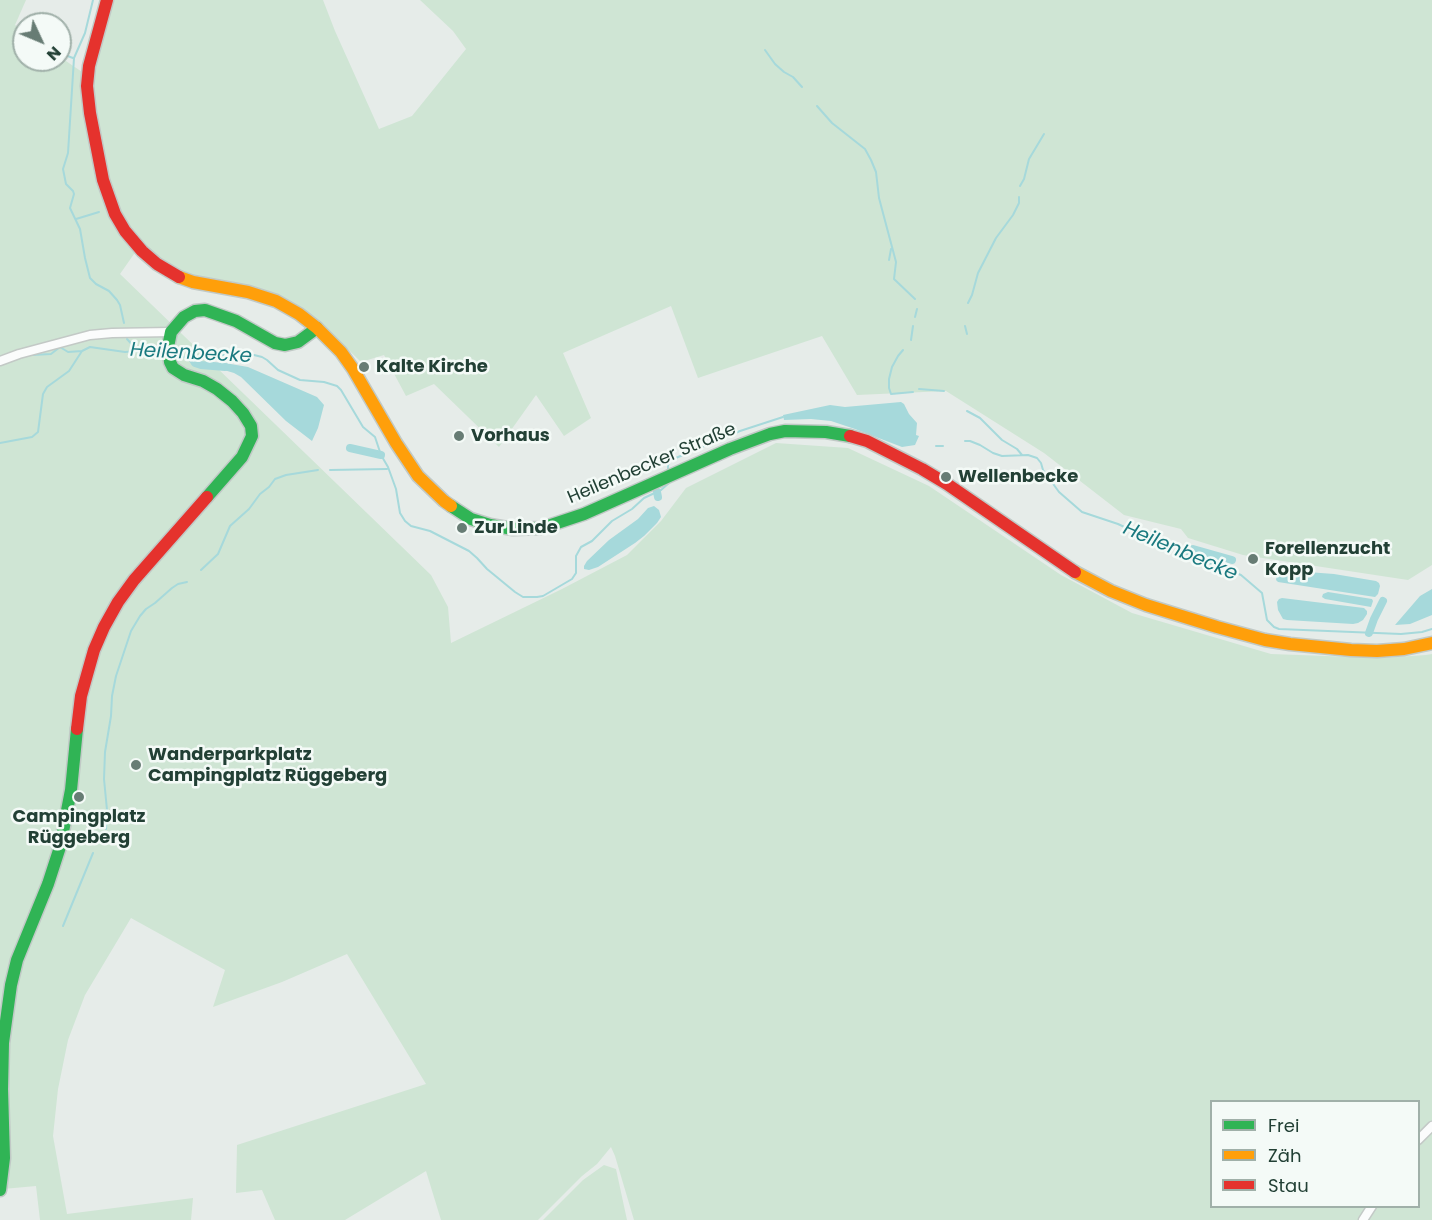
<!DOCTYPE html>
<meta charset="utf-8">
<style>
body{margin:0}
#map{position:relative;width:1432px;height:1220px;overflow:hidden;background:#e6ece9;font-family:Poppins,sans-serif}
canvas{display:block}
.legend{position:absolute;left:1210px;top:1100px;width:210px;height:108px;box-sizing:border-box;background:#f4faf7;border:2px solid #a0b0a9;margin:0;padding:8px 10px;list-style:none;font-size:18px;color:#224035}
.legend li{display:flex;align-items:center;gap:12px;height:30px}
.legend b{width:30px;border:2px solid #a0b0a9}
.north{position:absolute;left:12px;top:12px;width:60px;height:60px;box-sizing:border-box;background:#f4faf7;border:2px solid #a0b0a9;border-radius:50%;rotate:134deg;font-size:16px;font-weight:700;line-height:24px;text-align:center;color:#224035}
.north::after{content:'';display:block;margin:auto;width:21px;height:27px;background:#677c74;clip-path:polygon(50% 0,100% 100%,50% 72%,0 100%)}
</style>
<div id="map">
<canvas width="1432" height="1220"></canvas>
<ul class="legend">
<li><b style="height:8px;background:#30b455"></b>Frei</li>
<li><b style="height:8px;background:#ff9f0a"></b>Zäh</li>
<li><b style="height:8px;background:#e5322d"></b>Stau</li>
</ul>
<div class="north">N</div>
</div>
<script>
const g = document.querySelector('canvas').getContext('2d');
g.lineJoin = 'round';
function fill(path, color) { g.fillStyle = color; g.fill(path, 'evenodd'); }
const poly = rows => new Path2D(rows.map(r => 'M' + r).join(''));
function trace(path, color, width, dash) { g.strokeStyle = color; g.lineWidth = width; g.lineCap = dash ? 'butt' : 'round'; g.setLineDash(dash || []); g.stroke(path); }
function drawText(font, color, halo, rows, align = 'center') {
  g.font = font + ' Poppins,sans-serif'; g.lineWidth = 5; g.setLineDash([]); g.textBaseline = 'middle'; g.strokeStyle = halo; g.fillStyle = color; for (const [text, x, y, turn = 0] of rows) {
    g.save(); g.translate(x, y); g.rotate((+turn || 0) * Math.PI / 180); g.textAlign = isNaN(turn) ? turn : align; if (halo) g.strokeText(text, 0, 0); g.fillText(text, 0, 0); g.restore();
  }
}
fill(poly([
 [0,0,26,0,15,25,24,32,24,60,60,60,60,57,91,78,110,0,323,0,335,31,379,129,412,116,466,49,453,31,420,0,1432,0,1432,565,1408,580,1243,555,1188,538,1181,529,1124,515,1044,453,946,391,857,395,822,336,698,378,671,306,563,353,591,418,564,436,536,395,499,447,434,384,406,396,384,355,361,362,325,327,311,316,286,301,265,294,191,277,160,260,141,244,120,274,431,575,448,607,451,643,562,589,627,555,661,521,686,488,776,443,848,448,929,486,1061,575,1132,613,1271,654,1381,658,1426,655,1432,654,1432,1220,634,1220,615,1156,611,1147,597,1164,582,1176,538,1220,441,1220,426,1171,345,1220,275,1220,262,1190,236,1193,237,1145,426,1084,347,954,282,982,213,1007,225,970,131,918,85,995,68,1040,58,1089,53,1136,67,1214,193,1198,191,1220,40,1220,36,1186,3,1189,7,1155,7,1121,5,1080,5,1047,19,960,53,882,68,834,72,812,65,809,57,845,31,916,14,958,0,1042],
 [1212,1102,1418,1102,1418,1206,1212,1206],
 [604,1165,616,1169,627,1220,543,1220,583,1180]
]), '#cfe5d4');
fill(poly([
 [225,363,248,367,317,397,324,405,318,428,312,441,286,421,241,377,234,373,224,370],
 [901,402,904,404,909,414,917,423,916,435,919,436,915,445,902,447,855,429,831,421,811,419,784,420,783,415,830,405,845,407],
 [654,506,659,510,661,517,657,523,644,536,635,543,598,567,589,570,584,569,584,566,587,561,609,540,638,519,648,508],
 [1281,570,1334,574,1376,581,1379,583,1380,586,1378,594,1375,597,1278,582,1276,580,1277,574],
 [1432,589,1432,615,1410,624,1395,625,1420,596],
 [1328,592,1372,599,1373,601,1371,607,1325,599,1322,597,1323,594],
 [1282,598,1364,608,1367,611,1367,614,1363,620,1358,623,1353,624,1287,620,1283,619,1278,610,1277,602,1279,599]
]), '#a6d9db');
trace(poly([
 [93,0,85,33,74,58,68,153,63,169,66,184,73,191,74,194,70,208,80,229,85,258,90,278,96,284,109,291,117,300,120,305,124,323],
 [765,50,775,64,784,72,793,77,802,87],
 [62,54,73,58],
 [817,106,832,123,865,149,871,160,876,172,879,198,896,262,894,279,915,299],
 [1020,186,1024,179,1029,159,1044,134],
 [76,219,99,212],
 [889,260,891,249],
 [968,303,972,295,978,273,996,238,1013,215,1019,203,1019,197],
 [915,317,917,309],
 [965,326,967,334],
 [127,339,137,350],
 [911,340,913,326],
 [903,350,898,356,892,367,889,379,889,388,891,394,913,392],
 [32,355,51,354,60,347,68,352,82,351],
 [173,356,192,358,222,355,254,355,262,357,267,360,278,370,300,380,324,382,337,386,341,390,363,427,375,437,381,455,388,467,396,489,400,513,405,521,411,526,430,531,469,551,477,558,487,569,515,592,523,597,537,597,543,596,572,579,576,573,576,556,581,547,592,541,612,521,632,509,644,498,661,490,669,483,668,481],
 [919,389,944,391],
 [967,411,980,418,1002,440,1017,449,1022,455],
 [965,441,970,441,980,445,993,453,1002,456,1028,455,1037,458,1041,463,1043,470,1059,492,1082,512,1118,524,1167,547,1179,547,1204,561,1241,575,1262,593,1267,620,1274,627,1279,629,1401,634,1422,632,1432,629],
 [0,443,32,437,38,432,43,394,47,387,69,371,82,351,90,347,125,352,138,351,164,355],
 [936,446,943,446],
 [330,470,387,469],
 [668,473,668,465,671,460,740,431,783,417],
 [201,570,218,554,230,526,249,509,260,494,269,487,275,479,286,475,318,470],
 [106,829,107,810,104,779,105,752,111,716,112,696,116,676,131,631,140,616,146,609,155,603,172,588,178,584,187,582],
 [63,926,93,853]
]), '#a6d9db', 2);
trace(poly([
 [192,358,195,363,201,365,225,367],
 [350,448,381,455],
 [657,492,658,497],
 [1187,551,1193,549,1232,560],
 [1369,633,1374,619,1383,601]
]), '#a6d9db', 8);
const street = poly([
 [0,361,19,354,90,335,112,333,171,332],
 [1418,1140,1432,1126],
 [1363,1220,1372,1206]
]);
const fast = poly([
 [207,497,242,457,252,436,251,426,243,413,232,401,217,389,203,381,184,375,173,368,170,362,168,347,171,332,184,317,195,311,205,310,236,321,275,343,285,345,298,342,317,328],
 [451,506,471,519,490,525,513,529,542,528,584,514,730,449,770,434,785,431,826,432,850,436],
 [0,1190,4,1158,2,1089,3,1043,11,985,17,960,48,884,60,847,71,790,77,729]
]);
const slow = poly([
 [179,277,193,282,248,292,276,301,299,314,317,328,341,352,353,369,396,443,418,476,444,501,451,506],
 [1075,572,1111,591,1146,605,1217,627,1265,640,1290,644,1351,650,1377,651,1404,649,1432,643]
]);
const jam = poly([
 [107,0,89,66,87,86,90,113,103,180,115,214,125,231,142,251,157,264,179,277],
 [850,436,867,441,922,469,947,484,1075,572],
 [77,729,81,696,94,650,104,627,118,602,134,580,207,497]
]);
trace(street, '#c3c9c6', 11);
trace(fast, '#c1c9c6', 15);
trace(slow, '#c1c9c6', 15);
trace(jam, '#c1c9c6', 15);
trace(street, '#fbfcfc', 8);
trace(fast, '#30b455', 12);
trace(slow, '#ff9f0a', 12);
trace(jam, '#e5322d', 12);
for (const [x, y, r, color] of [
 [364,367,6,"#677c74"],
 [459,436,6,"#677c74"],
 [946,477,6,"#677c74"],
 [462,528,6,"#677c74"],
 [1253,559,6,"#677c74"],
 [136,765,6,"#677c74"],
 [79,797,6,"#677c74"]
]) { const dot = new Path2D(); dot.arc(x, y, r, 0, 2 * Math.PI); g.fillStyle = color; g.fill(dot); trace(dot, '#f4faf7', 2); }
drawText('bold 18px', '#224035', '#f4faf7', [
 ["Kalte Kirche",376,367],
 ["Vorhaus",471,436],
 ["Wellenbecke",958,477],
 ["Zur Linde",474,528],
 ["Forellenzucht",1265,549],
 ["Kopp",1265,570],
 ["Wanderparkplatz",148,755],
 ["Campingplatz Rüggeberg",148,776],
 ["Campingplatz",79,817,"center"],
 ["Rüggeberg",79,838,"center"]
], 'left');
drawText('18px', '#224035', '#f4faf7', [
 ["Heilenbecker Straße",652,464,-23]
]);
drawText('italic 20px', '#19797f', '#f4faf7', [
 ["Heilenbecke",191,354,3],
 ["Heilenbecke",1180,552,23]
]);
</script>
